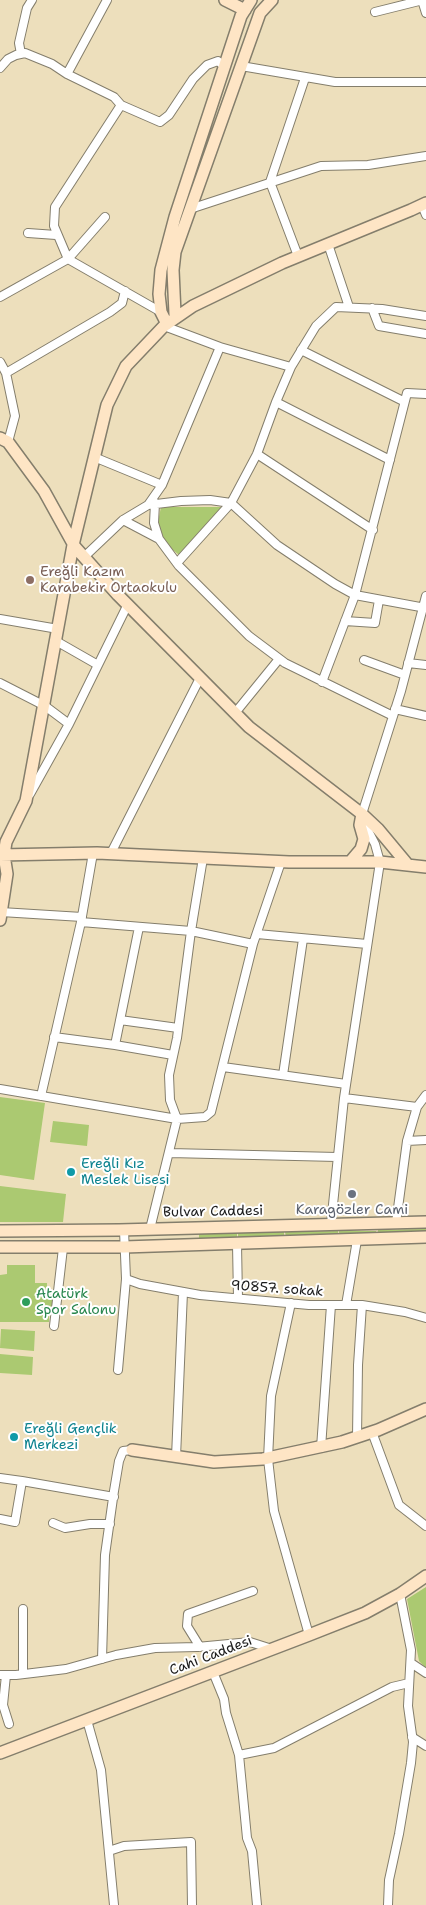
<!DOCTYPE html>
<meta charset="utf-8">
<style>
body{margin:0}
canvas{display:block;background:#eddfbc}
</style>
<canvas width="426" height="1905"></canvas>
<script>
const g = document.querySelector('canvas').getContext('2d');
g.lineJoin = 'round';
function fill(path, color) { g.fillStyle = color; g.fill(path, 'evenodd'); }
const poly = rows => new Path2D(rows.map(r => 'M' + r).join(''));
function trace(path, color, width, dash) { g.strokeStyle = color; g.lineWidth = width; g.lineCap = dash ? 'butt' : 'round'; g.setLineDash(dash || []); g.stroke(path); }
function drawText(font, color, halo, rows, align = 'center') {
  g.font = font + ' "Shantell Sans",sans-serif'; g.lineWidth = 4; g.setLineDash([]); g.textBaseline = 'middle'; g.strokeStyle = halo; g.fillStyle = color; for (const [text, x, y, turn = 0] of rows) {
    g.save(); g.translate(x, y); g.rotate((+turn || 0) * Math.PI / 180); g.textAlign = isNaN(turn) ? turn : align; if (halo) g.strokeText(text, 0, 0); g.fillText(text, 0, 0); g.restore();
  }
}
fill(poly([
 [161,507,222,507,179,555,166,544,159,531,158,522],
 [0,1097,45,1103,34,1180,0,1175],
 [53,1121,89,1125,87,1146,50,1142],
 [0,1186,66,1194,63,1222,0,1222],
 [426,1229,426,1232,378,1234,378,1230],
 [338,1231,338,1235,286,1237,285,1232],
 [339,1231,376,1231,376,1234,339,1235],
 [284,1232,284,1236,238,1237,238,1233],
 [237,1233,237,1237,199,1238,199,1234],
 [7,1265,35,1265,35,1283,47,1283,47,1292,53,1292,52,1312,49,1312,49,1322,0,1322,0,1275,7,1274],
 [1,1329,35,1331,34,1351,0,1348],
 [0,1354,33,1357,32,1375,0,1373],
 [426,1587,426,1668,419,1661,407,1599]
]), '#abc971');
const street = poly([
 [422,0,426,13],
 [375,12,423,0],
 [21,54,19,43,27,8,32,0],
 [241,66,335,82,426,82],
 [0,68,8,59,16,55,25,53,52,64,67,74,114,97,121,105,160,122,169,115,193,79,207,65,218,61,225,67],
 [67,74,107,0],
 [121,105,55,207,54,226,68,259,161,312],
 [422,205,426,215],
 [190,209,321,166,368,165,426,156],
 [28,233,56,235],
 [328,244,349,307],
 [298,256,270,182,305,78],
 [0,297,68,259,105,217],
 [372,308,379,326,426,334],
 [164,326,220,347,291,367],
 [301,350,403,401],
 [0,362,6,373,15,416,8,442],
 [6,373,110,312,122,303,125,291],
 [276,402,390,460],
 [257,454,373,530],
 [94,457,162,485],
 [155,503,154,523,159,539,179,566,249,636,285,663,393,716],
 [148,505,162,485,220,347],
 [123,520,159,539],
 [84,557,123,520,148,505,181,501,210,500,231,503,277,545,335,584,355,595,426,608],
 [177,563,231,503,257,454,276,402,291,367,316,326,336,307,382,309,426,316],
 [0,619,58,629],
 [345,621,375,623,379,600],
 [56,641,98,665],
 [364,660,405,675],
 [408,663,426,665],
 [322,682,355,595,407,393,426,394],
 [0,683,45,706,69,724],
 [395,709,426,716],
 [235,713,279,659],
 [30,794,69,724,128,604],
 [362,814,401,691,426,596],
 [111,853,200,678],
 [1,912,82,917],
 [81,922,191,931,253,944],
 [257,934,367,944],
 [120,1020,178,1028],
 [54,1037,115,1045,173,1055],
 [115,1045,139,927],
 [223,1067,346,1084],
 [283,1075,303,939],
 [0,1089,177,1119,170,1100,169,1075,177,1038,191,931,203,858],
 [41,1096,81,922,93,853],
 [344,1098,417,1107],
 [407,1141,426,1140],
 [170,1153,337,1157],
 [396,1223,407,1141,417,1107,426,1095],
 [331,1224,344,1098,380,862,375,844,366,827,361,825],
 [150,1229,177,1119,205,1117,211,1112,253,944,281,862],
 [237,1244,238,1298],
 [126,1279,140,1284,200,1295,309,1305,362,1305,405,1312,426,1318],
 [291,1303,271,1396,268,1459,274,1511,309,1635],
 [346,1305,357,1240],
 [54,1326,63,1248],
 [118,1370,126,1279,124,1230],
 [372,1432,399,1505,426,1526],
 [357,1437,358,1365,362,1305],
 [321,1448,331,1305],
 [176,1457,183,1292],
 [0,1478,22,1481,15,1522,0,1519],
 [22,1481,114,1497],
 [53,1523,65,1528,90,1524,110,1524],
 [200,1647,187,1626,188,1614,253,1591],
 [102,1659,105,1555,114,1491,119,1461,123,1451,132,1450],
 [411,1663,426,1673],
 [213,1672,224,1699,226,1713,239,1755,247,1838,252,1851,257,1905],
 [23,1674,23,1609],
 [0,1675,16,1675,66,1669,116,1655,155,1648,197,1647,250,1642,272,1649],
 [6,1675,3,1705,9,1724],
 [87,1720,101,1770,114,1905],
 [412,1737,426,1746],
 [239,1755,274,1748,392,1687,409,1683],
 [109,1851,124,1846,191,1842,192,1905],
 [388,1905,389,1880,399,1834,411,1763,413,1742,408,1706,411,1650,400,1594]
]);
const secondary = poly([
 [225,0,245,10],
 [177,317,175,314,173,270,175,252,260,13,272,0],
 [167,324,161,312,159,294,161,270,175,217,241,16,251,0],
 [0,438,8,442,44,491,75,547,118,595,249,727,362,814,378,829,408,865],
 [0,855,97,853,289,862,380,862,426,867],
 [350,862,361,849,364,839,360,825,362,814],
 [0,920,7,874,4,855,6,842,26,801,73,545,107,405,126,366,164,326,193,306,282,263,411,210,426,203],
 [0,1231,119,1230,426,1222],
 [0,1247,124,1247,426,1237],
 [132,1450,214,1462,263,1459,342,1442,378,1430,426,1409],
 [0,1753,309,1635,365,1613,400,1594,426,1576]
]);
trace(street, '#847e6c', 10);
trace(secondary, '#847e6c', 14);
trace(street, '#fff', 8);
trace(secondary, '#fee5c5', 11);
for (const [x, y, r, color] of [
 [30,580,5,"#8d6e63"],
 [71,1172,5,"#0f9aa8"],
 [352,1194,5,"#6b7280"],
 [26,1302,5,"#2e9e5b"],
 [14,1437,5,"#0f9aa8"]
]) { const dot = new Path2D(); dot.arc(x, y, r, 0, 2 * Math.PI); g.fillStyle = color; g.fill(dot); trace(dot, '#fff', 2); }
drawText('14px', '#785e54', '#fff', [
 ["Ereğli Kazım",40,572],
 ["Karabekir Ortaokulu",40,588]
], 'left');
drawText('14px', '#0d838f', '#fff', [
 ["Ereğli Kız",81,1164],
 ["Meslek Lisesi",81,1180],
 ["Ereğli Gençlik",24,1429],
 ["Merkezi",24,1445]
], 'left');
drawText('14px', '#5b616d', '#fff', [
 ["Karagözler Cami",352,1210]
]);
drawText('14px', '#1c1c1c', '#fff', [
 ["Bulvar Caddesi",213,1212,-1],
 ["90857. sokak",277,1289,4],
 ["Cahi Caddesi",211,1656,-21]
]);
drawText('14px', '#27864d', '#fff', [
 ["Atatürk",36,1294],
 ["Spor Salonu",36,1310]
], 'left');
</script>
